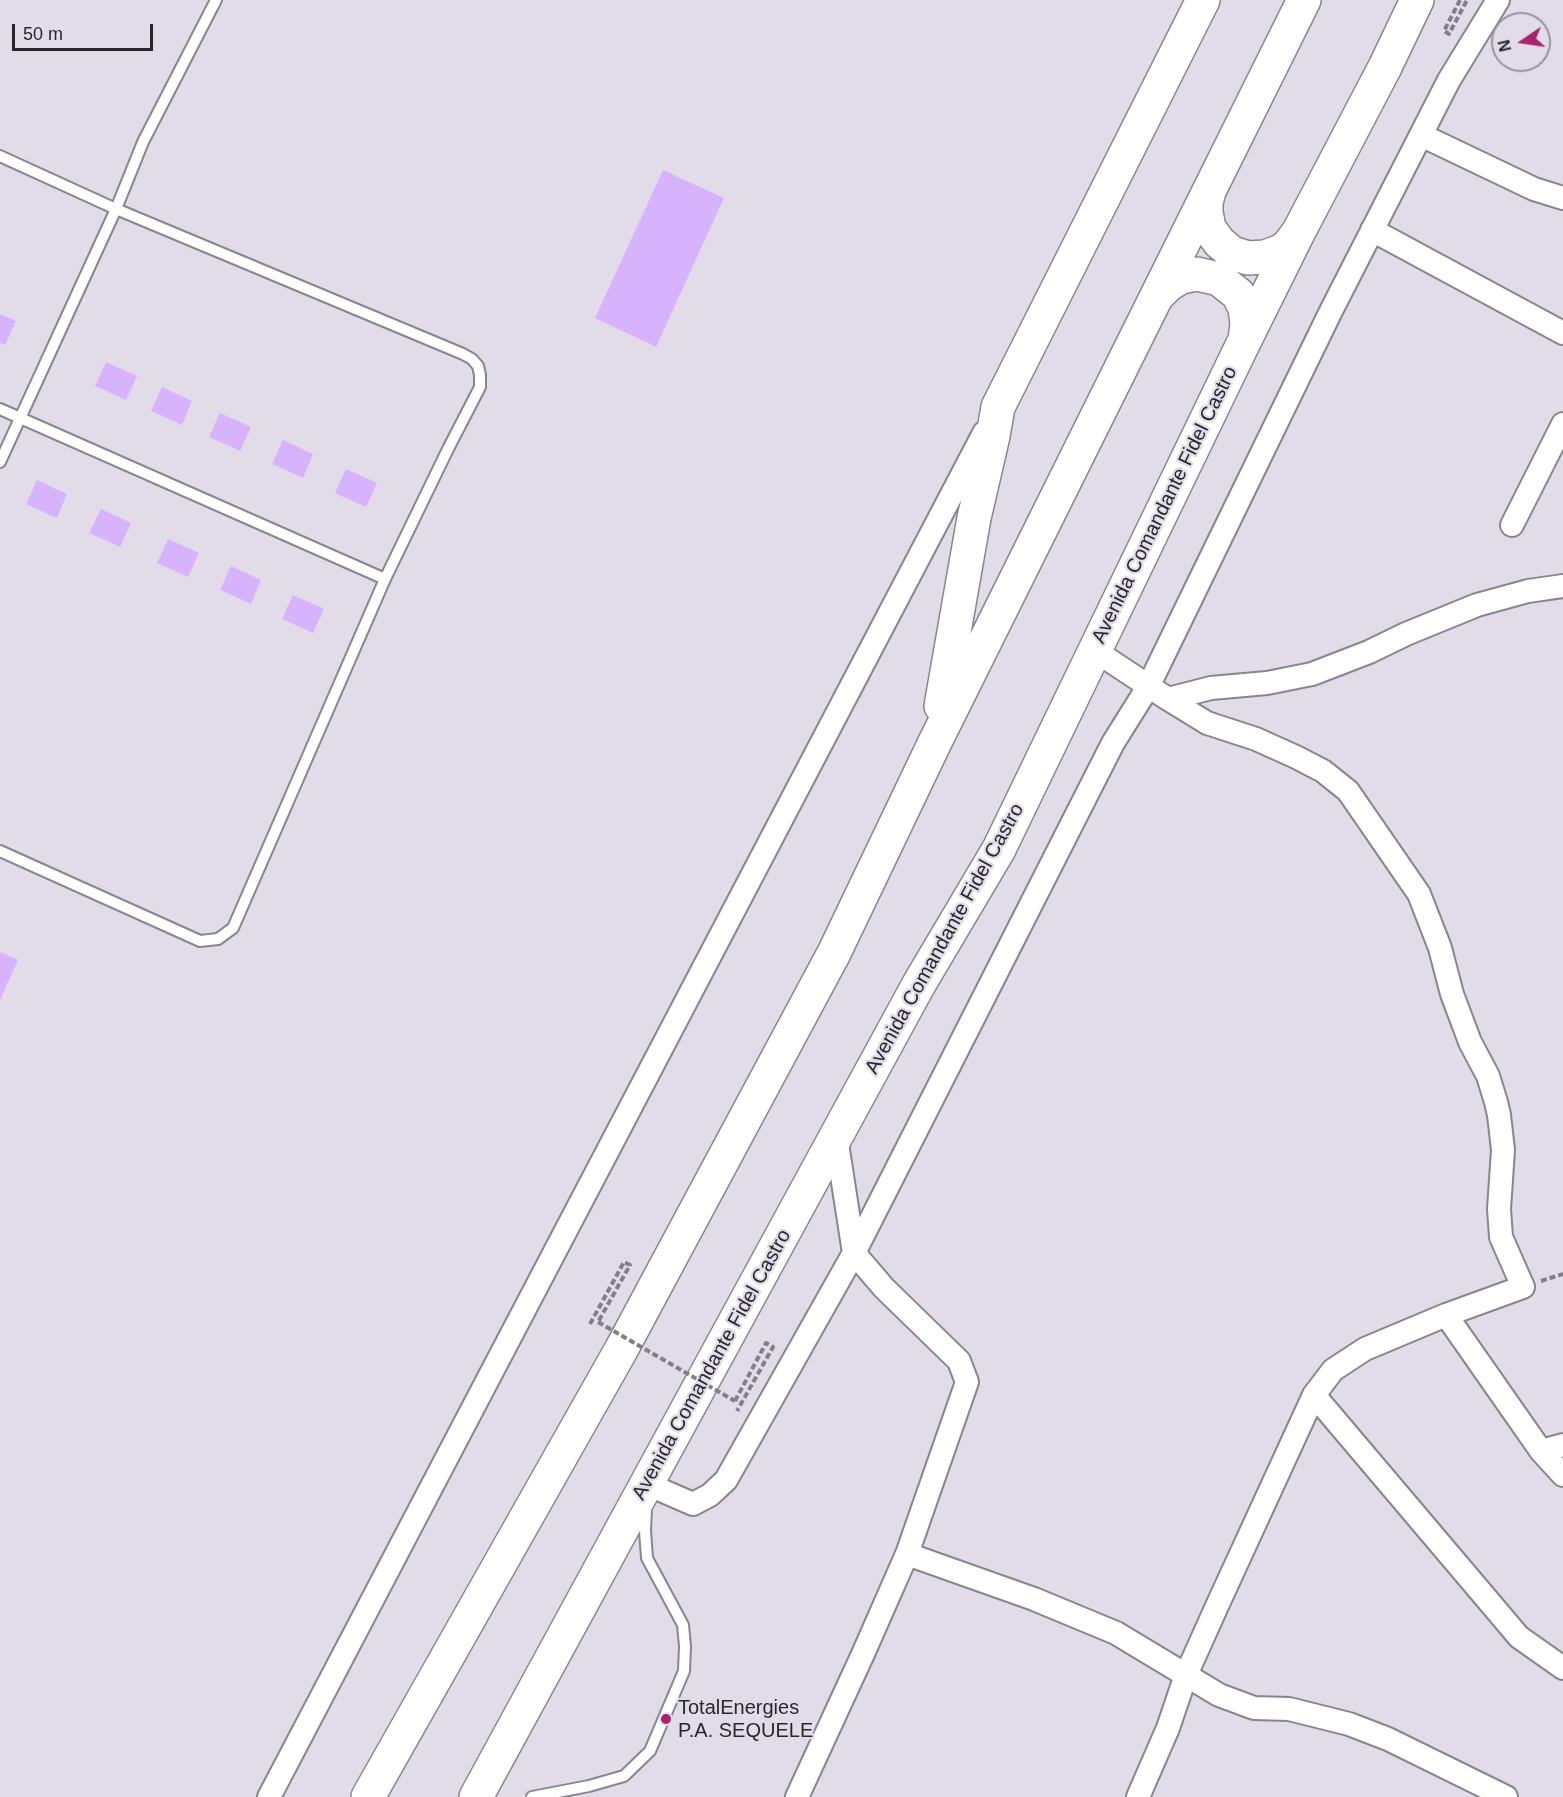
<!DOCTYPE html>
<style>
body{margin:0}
#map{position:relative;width:1563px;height:1797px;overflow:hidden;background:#e2dce9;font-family:Helvetica,sans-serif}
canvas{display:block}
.north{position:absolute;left:1491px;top:12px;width:60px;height:60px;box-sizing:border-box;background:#e2dce9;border:2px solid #98949d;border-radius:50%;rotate:257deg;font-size:16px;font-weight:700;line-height:24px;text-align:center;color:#29272c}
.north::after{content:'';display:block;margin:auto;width:21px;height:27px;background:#a9236c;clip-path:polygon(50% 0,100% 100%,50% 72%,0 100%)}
.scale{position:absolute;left:12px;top:24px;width:141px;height:27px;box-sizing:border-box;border:3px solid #29272c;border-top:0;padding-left:8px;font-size:18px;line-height:21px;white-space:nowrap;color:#29272c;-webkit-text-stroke:4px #e2dce9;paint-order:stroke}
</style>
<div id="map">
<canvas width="1563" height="1797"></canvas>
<div class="north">N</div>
<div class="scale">50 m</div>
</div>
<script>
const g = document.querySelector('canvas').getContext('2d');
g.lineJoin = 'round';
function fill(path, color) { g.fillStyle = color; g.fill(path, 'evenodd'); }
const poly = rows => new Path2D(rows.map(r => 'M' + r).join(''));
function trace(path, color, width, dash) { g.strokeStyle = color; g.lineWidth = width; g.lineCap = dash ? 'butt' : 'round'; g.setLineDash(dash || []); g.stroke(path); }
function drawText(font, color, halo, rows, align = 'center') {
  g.font = font + ' Helvetica,sans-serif'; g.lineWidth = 4.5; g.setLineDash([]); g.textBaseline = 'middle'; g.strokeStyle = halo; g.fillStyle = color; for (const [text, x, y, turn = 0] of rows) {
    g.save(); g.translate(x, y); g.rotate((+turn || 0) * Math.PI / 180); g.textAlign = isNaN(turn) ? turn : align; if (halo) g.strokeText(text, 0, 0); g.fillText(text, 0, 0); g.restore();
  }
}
fill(poly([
 [663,170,724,198,656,347,595,318],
 [0,314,16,321,5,345,0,343],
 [106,362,137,376,126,400,95,386],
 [162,387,192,401,182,425,151,411],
 [220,413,251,427,240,451,209,437],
 [283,440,313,454,303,478,272,464],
 [346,469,377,483,366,507,335,493],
 [37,480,67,494,57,518,26,504],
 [101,509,131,523,120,547,89,533],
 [168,539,199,553,188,577,157,563],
 [231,566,261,580,251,604,220,590],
 [293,595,324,609,313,633,282,619],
 [0,952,18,960,0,1000]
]), '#d8b3fd');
const service = poly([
 [0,156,116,209,463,354,472,359,478,366,480,375,480,387,448,449,385,579,233,928,218,939,200,941,0,851],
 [0,409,385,579],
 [0,462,116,209,143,142,216,0],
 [532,1797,589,1786,624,1776,650,1751,684,1671,685,1646,683,1625,647,1558,645,1531,646,1508]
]);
const minor = poly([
 [1421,135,1534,189,1563,198],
 [1372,230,1563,333],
 [1512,525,1563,424],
 [1094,650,1168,699,1211,688,1267,683,1312,674,1369,652,1406,634,1477,605,1528,591,1563,586],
 [1446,1315,1541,1451,1563,1475],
 [1314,1395,1519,1637,1563,1668],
 [1541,1451,1563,1445],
 [647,1484,693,1504,710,1495,726,1480,854,1253,1113,743,1148,687,1331,311,1449,80,1498,0],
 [907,1554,1034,1599,1116,1633,1219,1695,1254,1708,1289,1709,1349,1724,1388,1739,1506,1797],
 [269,1797,984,433],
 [797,1797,863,1654,907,1554,967,1382,959,1361,884,1288,854,1253,836,1137],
 [1138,1797,1168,1728,1186,1675,1217,1606,1314,1395,1333,1370,1365,1349,1446,1315,1523,1287,1501,1237,1499,1209,1503,1150,1499,1115,1496,1102,1488,1076,1470,1042,1452,994,1440,948,1419,894,1348,791,1323,771,1296,757,1256,739,1207,723,1168,699]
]);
const motorway = poly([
 [1209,191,1206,203,1206,212,1209,228,1219,242,1232,253,1248,258,1265,257,1281,251,1288,246,1297,234],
 [1157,296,1168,285,1181,277,1197,274,1219,279,1238,294,1245,308,1247,323,1245,340],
 [941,706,974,518,993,436,998,407,1203,0],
 [368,1797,621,1350,834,953,935,742,1304,0],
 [476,1797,919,984,999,849,1241,348,1298,233,1385,67,1417,0]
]);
trace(service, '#8a8490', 14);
trace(minor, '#8a8490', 26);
trace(motorway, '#8a8490', 36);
trace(poly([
 [1460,0,1444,31,1449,34,1467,0],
 [1541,1281,1563,1274],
 [590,1324,624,1262,630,1265,598,1322],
 [735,1401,766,1343,773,1347,737,1411]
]), '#837f88', 4, [6, 3]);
trace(service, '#fff', 10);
trace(minor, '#fff', 22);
trace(motorway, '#fff', 33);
trace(poly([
 [598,1322,735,1401]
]), '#837f88', 4, [6, 3]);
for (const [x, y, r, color] of [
 [666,1719,6,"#a9236c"]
]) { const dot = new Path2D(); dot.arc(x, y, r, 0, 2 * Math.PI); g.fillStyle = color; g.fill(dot); trace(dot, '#e2dce9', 2); }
drawText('20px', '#29272c', '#e2dce9', [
 ["Avenida Comandante Fidel Castro",1165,505,-64],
 ["Avenida Comandante Fidel Castro",945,939,-61],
 ["Avenida Comandante Fidel Castro",712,1365,-61]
]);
drawText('20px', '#29272c', '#e2dce9', [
 ["TotalEnergies",678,1708],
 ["P.A. SEQUELE",678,1731]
], 'left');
</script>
